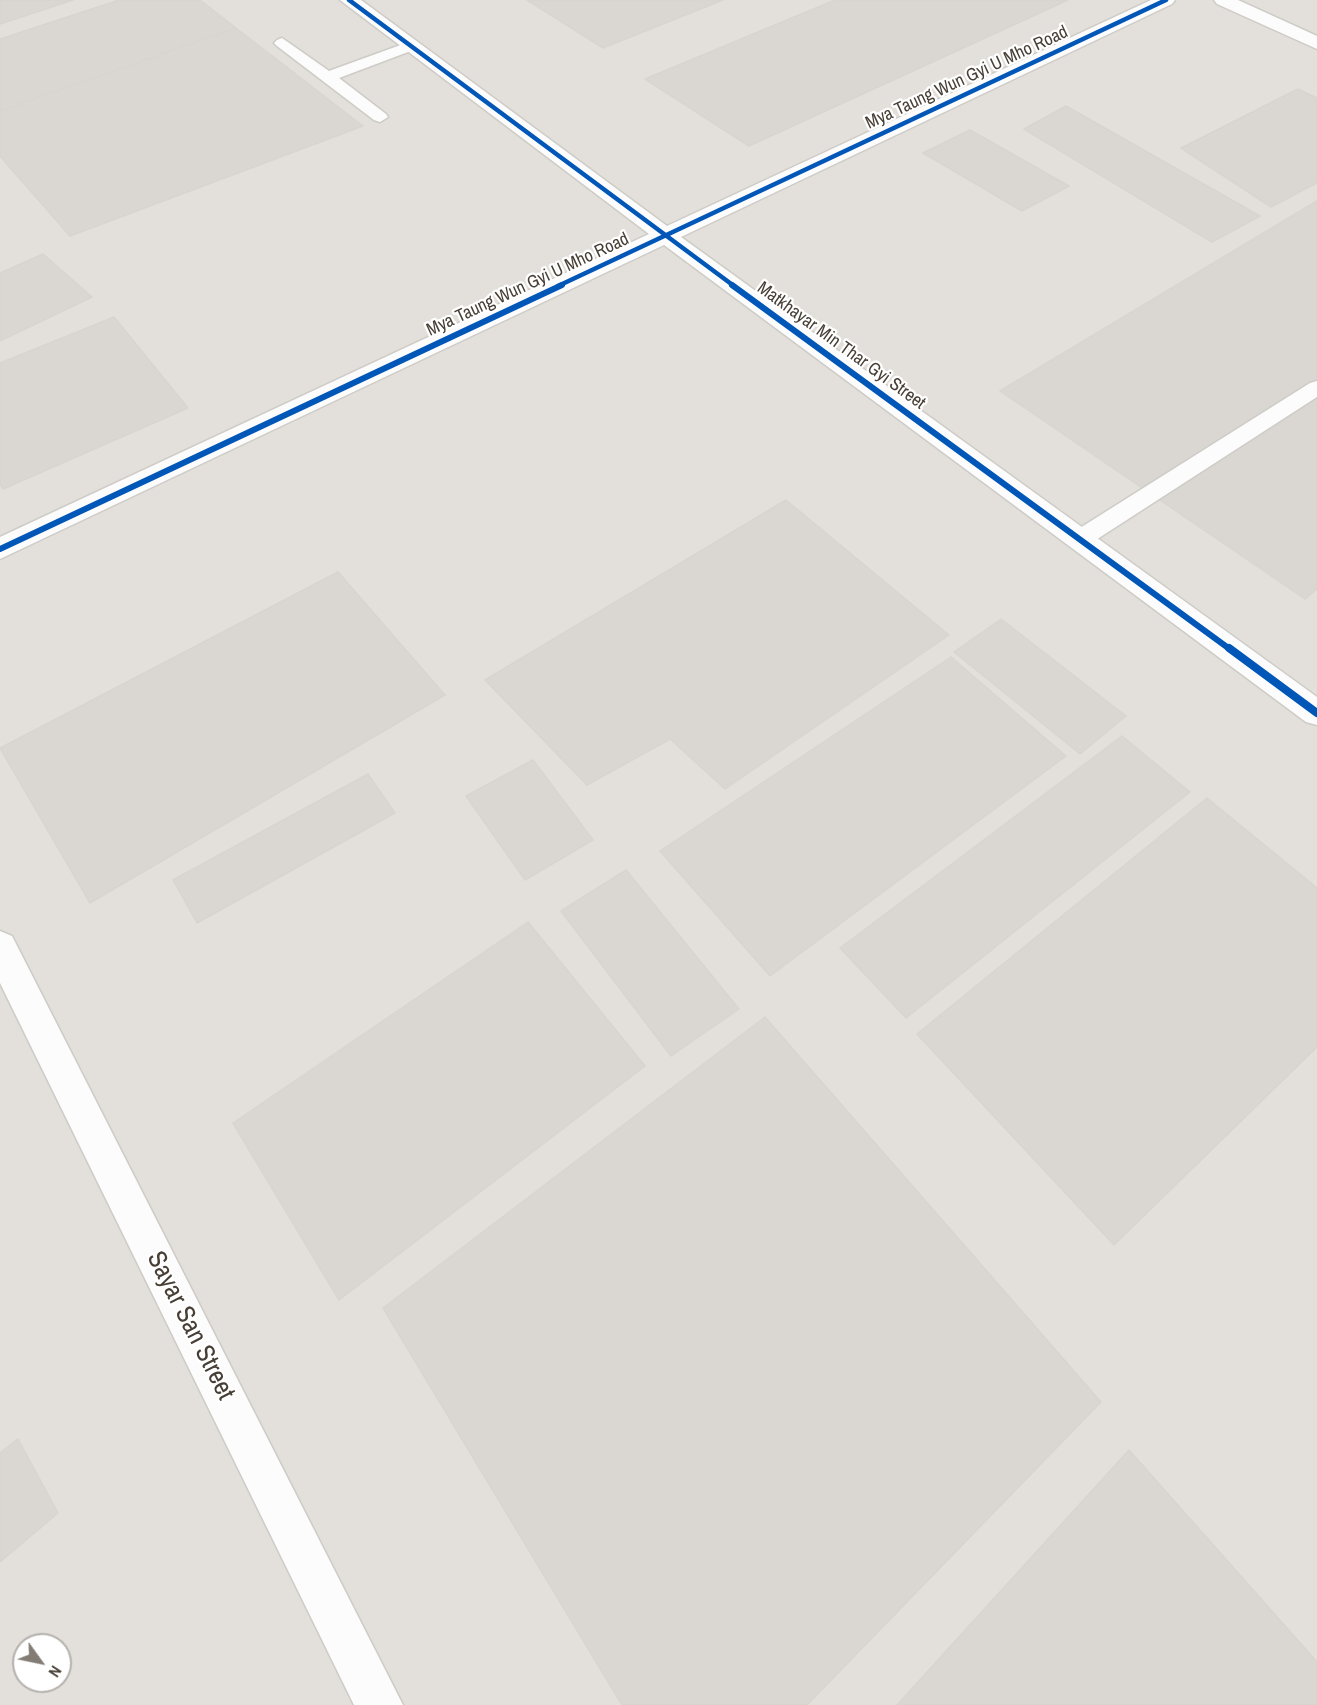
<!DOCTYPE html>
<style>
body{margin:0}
#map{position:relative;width:1317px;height:1705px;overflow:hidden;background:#f0eeea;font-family:"Archivo Narrow",sans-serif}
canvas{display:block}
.north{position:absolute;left:12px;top:1633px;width:60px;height:60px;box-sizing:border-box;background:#fff;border:2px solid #b5b2ae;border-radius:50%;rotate:123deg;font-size:16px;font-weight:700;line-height:24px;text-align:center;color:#473f35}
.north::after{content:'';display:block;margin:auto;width:21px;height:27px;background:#827c74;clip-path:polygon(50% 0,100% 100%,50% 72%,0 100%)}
</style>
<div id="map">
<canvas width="1317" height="1705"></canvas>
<div class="north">N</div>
</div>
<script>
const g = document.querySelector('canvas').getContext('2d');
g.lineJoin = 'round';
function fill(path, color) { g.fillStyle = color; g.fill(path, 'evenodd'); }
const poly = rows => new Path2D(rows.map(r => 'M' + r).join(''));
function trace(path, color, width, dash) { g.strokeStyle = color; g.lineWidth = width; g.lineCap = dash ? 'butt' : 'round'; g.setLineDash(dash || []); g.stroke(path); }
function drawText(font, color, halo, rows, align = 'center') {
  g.font = font + ' "Archivo Narrow",sans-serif'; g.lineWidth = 4.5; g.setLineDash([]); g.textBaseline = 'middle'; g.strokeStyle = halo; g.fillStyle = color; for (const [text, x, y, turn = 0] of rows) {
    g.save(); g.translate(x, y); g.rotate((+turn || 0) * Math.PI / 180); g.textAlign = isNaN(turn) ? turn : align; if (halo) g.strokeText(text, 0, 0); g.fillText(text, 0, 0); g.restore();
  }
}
fill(poly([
 [0,0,1317,0,1317,1705,0,1705],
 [24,1645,60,1645,60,1681,24,1681]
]), '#e3dfda');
const building = poly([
 [0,0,73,0,0,24,0,0],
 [119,0,200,0,236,28,0,111,0,39,119,0],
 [527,0,723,0,603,48,527,0],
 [835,0,1068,0,749,146,645,79,835,0],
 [236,28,363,126,70,236,0,156,0,111,236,28],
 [1298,89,1317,98,1317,183,1271,207,1181,148,1298,89],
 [1066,106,1260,216,1212,242,1024,129,1066,106],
 [970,130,1069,186,1022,211,923,153,970,130],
 [1317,201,1317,589,1305,599,1000,391,1317,201],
 [43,254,92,297,0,341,0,273,43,254],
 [114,317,188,408,3,489,0,484,0,363,114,317],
 [786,500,949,635,725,789,670,739,587,785,485,680,786,500],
 [338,572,445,695,90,903,0,748,338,572],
 [1001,619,1126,716,1080,754,954,652,1001,619],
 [951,657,1066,756,770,976,660,851,951,657],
 [1122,736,1190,792,906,1018,840,948,1122,736],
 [533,760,593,840,525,880,466,796,533,760],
 [368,774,395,813,197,923,173,880,368,774],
 [1207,798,1317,888,1317,1047,1114,1245,917,1034,1207,798],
 [626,870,739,1009,671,1056,561,911,626,870],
 [528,922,645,1066,339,1300,233,1123,528,922],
 [765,1017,1101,1402,807,1705,622,1705,383,1308,765,1017],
 [18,1439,58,1513,0,1562,0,1453,18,1439],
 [1129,1450,1317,1662,1317,1705,897,1705,1129,1450]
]);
fill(building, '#dad7d2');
trace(building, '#d8d5cf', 1.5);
const service = poly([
 [282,38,329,71,406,43,411,41,419,46,416,49,339,78,386,114,388,117,380,122,374,120,277,46,274,43,277,40,282,38],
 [1317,381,1317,397,1088,545,1080,547,1072,545,1069,539,1072,533,1310,383,1317,381]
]);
const minor = poly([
 [340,0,361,0,667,226,1151,0,1175,0,1172,4,681,237,1317,697,1317,725,1306,722,664,245,0,559,0,537,649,234,340,0],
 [1214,0,1238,0,1317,36,1317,49,1217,4,1214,0],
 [0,931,12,936,403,1705,354,1705,0,983,0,931]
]);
trace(service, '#ceccc7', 3);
trace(minor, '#ceccc7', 3);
fill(service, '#fdfcfc');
fill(minor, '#fdfcfc');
trace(poly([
 [349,0,734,286],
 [558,286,1166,0]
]), '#0057b8', 4.5);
trace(poly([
 [732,285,1231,650],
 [0,549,562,285]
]), '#0057b8', 6);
trace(poly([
 [1229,648,1317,713]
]), '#0057b8', 8);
drawText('18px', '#473f35', '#fff', [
 ["Mya Taung Wun Gyi U Mho Road",967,78,-25],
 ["Mya Taung Wun Gyi U Mho Road",528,285,-25],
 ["Matkhayar Min Thar Gyi Street",841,346,36]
]);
drawText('26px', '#473f35', '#fff', [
 ["Sayar San Street",190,1326,63]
]);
</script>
